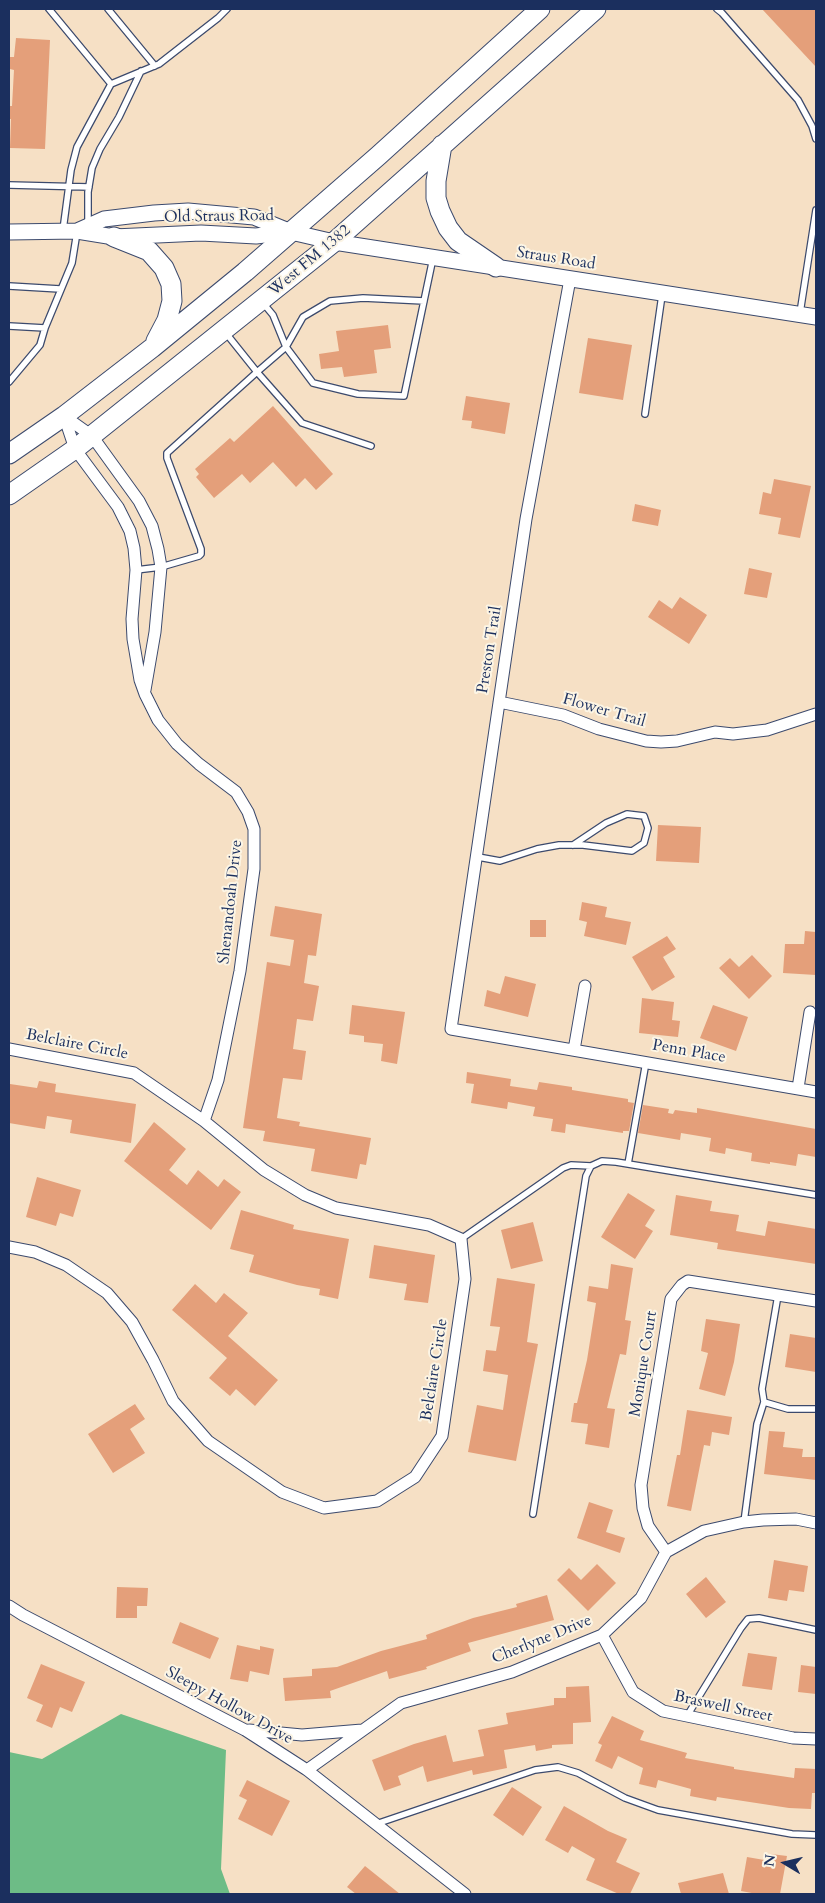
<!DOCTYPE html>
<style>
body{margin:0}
#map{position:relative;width:825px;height:1903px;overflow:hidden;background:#f6e0c5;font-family:Cardo,serif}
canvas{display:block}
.frame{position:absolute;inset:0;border:10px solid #1b2f5e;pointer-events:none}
.north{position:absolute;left:760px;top:1838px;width:50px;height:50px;-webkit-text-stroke:4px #fcf5e5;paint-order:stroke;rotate:279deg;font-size:14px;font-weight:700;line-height:20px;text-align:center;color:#1b2f5e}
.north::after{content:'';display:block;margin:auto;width:18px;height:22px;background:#1b2f5e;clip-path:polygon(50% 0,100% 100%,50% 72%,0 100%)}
</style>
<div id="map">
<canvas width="825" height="1903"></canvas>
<div class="frame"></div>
<div class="north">N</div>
</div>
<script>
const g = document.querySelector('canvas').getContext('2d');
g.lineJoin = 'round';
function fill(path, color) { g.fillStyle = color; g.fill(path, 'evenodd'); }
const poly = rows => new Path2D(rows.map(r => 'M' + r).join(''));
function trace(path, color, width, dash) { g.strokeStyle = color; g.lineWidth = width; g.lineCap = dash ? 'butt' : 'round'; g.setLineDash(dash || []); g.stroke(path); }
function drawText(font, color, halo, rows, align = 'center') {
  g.font = font + ' Cardo,serif'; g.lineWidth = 4; g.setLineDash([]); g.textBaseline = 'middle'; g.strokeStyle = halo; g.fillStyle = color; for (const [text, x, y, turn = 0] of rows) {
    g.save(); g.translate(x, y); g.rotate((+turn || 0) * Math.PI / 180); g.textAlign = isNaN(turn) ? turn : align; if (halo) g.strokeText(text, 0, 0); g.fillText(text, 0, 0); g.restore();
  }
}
fill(poly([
 [121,1714,226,1750,221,1869,230,1894,9,1894,9,1752,42,1759]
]), '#6dbc86');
fill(poly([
 [762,9,816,9,816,67],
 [16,38,50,40,45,149,10,148,11,119,9,119,9,106,12,106,14,70,10,69,10,57,14,57],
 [388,325,391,348,374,350,377,373,344,377,342,367,321,369,319,354,339,351,336,331],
 [588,338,632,345,623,400,579,393],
 [466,396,510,403,505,434,471,428,472,421,462,420],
 [273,406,333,474,316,490,305,478,296,487,273,462,250,483,242,474,214,498,196,477,199,474,195,469,230,438,234,442],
 [774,479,811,486,800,538,778,534,781,518,759,514,763,492,771,494],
 [635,504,661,510,658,526,632,521],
 [749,568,772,573,767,598,744,594],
 [680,597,707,615,689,644,648,617,659,600,672,609],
 [658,825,701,827,699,863,656,861],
 [582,902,607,907,605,917,631,922,626,945,584,936,587,922,579,920],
 [275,906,322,914,316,956,308,955,304,983,319,986,313,1021,297,1019,293,1049,306,1051,302,1080,283,1078,277,1118,300,1122,299,1126,371,1138,366,1165,360,1164,357,1179,311,1171,315,1149,263,1141,265,1131,243,1128,267,962,290,966,294,940,270,936],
 [530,920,546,920,546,937,530,937],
 [805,931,816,932,816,975,783,973,785,944,804,944],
 [667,936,676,949,663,957,675,977,652,991,632,957],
 [752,955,772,976,749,999,719,968,730,958,739,967],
 [505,976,536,984,528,1017,484,1006,487,990,500,994],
 [642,998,674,1002,672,1020,680,1021,678,1037,639,1033],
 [352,1005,405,1012,397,1064,381,1061,383,1044,364,1042,364,1036,349,1034],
 [713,1005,748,1017,736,1051,700,1038],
 [467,1072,511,1079,510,1086,537,1090,539,1082,572,1087,572,1090,628,1099,628,1102,634,1103,629,1131,623,1131,623,1133,566,1124,565,1133,551,1131,553,1119,533,1116,535,1107,508,1102,507,1109,471,1103,474,1084,466,1083],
 [39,1081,56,1084,55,1092,136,1104,131,1143,70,1133,72,1120,47,1116,45,1129,9,1123,10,1084,37,1088],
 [643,1105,669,1109,668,1113,673,1114,675,1110,697,1113,697,1108,816,1129,816,1157,798,1154,796,1166,770,1162,770,1164,751,1161,752,1153,726,1148,725,1154,709,1151,711,1138,681,1133,680,1140,638,1133],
 [154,1122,186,1149,169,1170,187,1185,198,1170,218,1187,224,1179,241,1192,211,1230,124,1161],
 [37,1177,81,1190,73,1217,60,1213,56,1226,26,1217],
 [628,1193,655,1210,645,1226,653,1231,635,1259,601,1237],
 [676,1195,712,1201,710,1211,739,1215,736,1231,765,1236,768,1221,816,1229,816,1264,717,1249,718,1243,670,1235],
 [241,1210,294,1225,293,1229,349,1239,338,1299,319,1295,320,1289,297,1285,249,1272,254,1255,230,1249],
 [533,1222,543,1261,511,1269,501,1230],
 [374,1245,435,1255,428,1303,404,1300,407,1284,369,1278],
 [611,1264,633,1268,625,1320,631,1321,626,1355,620,1354,607,1408,615,1409,609,1448,585,1444,588,1424,571,1422,574,1403,577,1403,587,1360,596,1303,587,1301,589,1286,608,1289],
 [497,1278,535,1284,527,1342,538,1344,516,1461,468,1452,477,1405,503,1410,508,1375,483,1371,486,1350,496,1351,500,1327,490,1326],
 [195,1284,216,1303,224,1293,248,1313,228,1336,278,1380,255,1406,236,1389,230,1396,209,1378,227,1358,172,1310],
 [706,1319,740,1324,734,1362,725,1396,699,1389,708,1353,701,1351],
 [790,1334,816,1338,816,1372,785,1367],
 [135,1404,145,1419,130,1429,145,1453,113,1473,88,1434],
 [687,1410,732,1417,729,1435,712,1432,710,1446,704,1445,691,1511,667,1506,677,1455,680,1455],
 [769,1431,785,1432,783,1447,803,1449,802,1457,816,1457,816,1480,764,1474],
 [589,1502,613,1510,606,1532,625,1538,620,1553,577,1538],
 [774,1560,808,1566,804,1592,789,1590,787,1601,768,1598],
 [597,1564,616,1583,588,1611,557,1580,569,1568,581,1580],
 [706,1577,726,1602,706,1618,686,1594],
 [117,1587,148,1588,147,1606,137,1606,137,1618,116,1618],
 [547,1595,554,1620,468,1643,471,1651,426,1667,427,1669,389,1679,387,1671,330,1691,331,1698,285,1701,283,1678,312,1676,312,1669,337,1667,381,1651,427,1639,426,1635,473,1618,517,1607,516,1604],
 [180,1622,219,1638,210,1659,172,1643],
 [237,1645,260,1650,260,1646,274,1649,269,1675,250,1671,248,1682,230,1679],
 [748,1653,777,1657,772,1690,742,1686],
 [41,1664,85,1682,72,1712,60,1707,52,1728,36,1721,43,1705,27,1698],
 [801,1665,816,1667,816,1694,798,1692],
 [589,1686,591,1722,573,1723,573,1744,552,1745,552,1748,536,1751,535,1745,504,1750,507,1768,473,1775,472,1770,427,1782,423,1766,398,1776,401,1785,384,1791,372,1760,414,1744,446,1735,453,1762,484,1756,478,1730,508,1724,506,1713,554,1705,554,1698,566,1698,566,1687],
 [612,1716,644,1731,640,1740,687,1753,685,1758,734,1767,734,1769,794,1778,795,1768,816,1769,816,1793,812,1793,811,1809,789,1808,717,1797,716,1801,690,1796,691,1789,658,1780,656,1788,639,1784,643,1768,618,1756,612,1769,595,1761,602,1745,598,1743],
 [247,1780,290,1801,272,1836,238,1819,247,1800,239,1796],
 [512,1787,542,1807,523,1836,493,1815],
 [564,1806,608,1831,627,1839,616,1862,640,1873,630,1894,619,1894,586,1880,595,1859,572,1846,568,1853,545,1840],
 [771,1854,787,1856,780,1894,757,1894,741,1891,747,1857,770,1861],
 [365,1866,400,1894,356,1894,347,1887],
 [723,1873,729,1894,681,1894,678,1883]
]), '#e49f7a');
const service = poly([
 [49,9,111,84],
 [108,9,155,66],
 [717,9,722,13,798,100,812,126,816,139],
 [9,185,89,187],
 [88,224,88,192,92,168,100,149,119,117,141,71],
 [63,230,71,170,77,147,111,84,159,64,218,18,227,9],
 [9,286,60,289],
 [263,303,273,315,286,347,313,383,358,394,404,396,433,258],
 [800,313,816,210],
 [9,326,45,328],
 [225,332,257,372,286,347,303,317,330,301,363,298,424,301],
 [9,382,40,345,45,328,72,263,77,232],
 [645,414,662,295],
 [136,570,161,567,199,556,201,554,201,549,167,458,167,453,257,372,302,423,371,446],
 [478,857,500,861,537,849,559,845,583,845,632,851,644,843,648,828,644,816,627,814,606,823,573,845],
 [628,1164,646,1062],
 [461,1239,563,1168,571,1165,591,1166],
 [778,1295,762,1389,764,1402,788,1409,816,1409],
 [533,1514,586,1176,591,1166,602,1161,616,1162,816,1195],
 [744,1522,757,1424,764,1402],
 [687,1716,741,1628,748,1619,759,1618,816,1630],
 [376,1824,535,1770,558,1767,578,1773,625,1798,658,1810,792,1834,816,1835]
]);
const minor = poly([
 [570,279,526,519,451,1029,816,1092],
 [64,416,75,449,118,507,130,531,134,548,136,570,132,619,133,639,140,680,145,694,158,720,177,744,199,764,236,792,248,812,254,829,254,869,240,971,218,1080,204,1121],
 [64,416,92,436,139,501,152,526,158,549,161,567,155,632,145,690],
 [499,702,563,715,599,729,646,741,661,742,677,741,715,732,733,734,767,730,816,714],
 [9,1049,134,1073,204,1121,264,1170,305,1195,336,1208,429,1225,461,1239,465,1279,442,1436,415,1477,377,1501,324,1508,282,1492,208,1441,173,1401,153,1360,132,1322,107,1293,66,1265,35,1252,9,1247],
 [574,1050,585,986],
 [798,1088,810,1012],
 [666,1552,648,1526,643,1508,641,1485,671,1299,682,1285,688,1281,816,1301],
 [9,1606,23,1615,245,1730,307,1770,465,1894],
 [602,1635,633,1692,663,1711,793,1738,816,1739],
 [249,1730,302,1735,362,1730],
 [307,1770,401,1703,512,1672,602,1635,641,1598,666,1552,704,1531,744,1522,763,1520,796,1519,816,1523]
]);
const tertiary = poly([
 [77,231,104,219,154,213,188,211,254,217,291,232,334,242,816,317],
 [9,232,77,231,114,237,201,233,256,236,289,232]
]);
const primary = poly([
 [442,145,436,181,436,198,440,211,448,228,458,241,496,267],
 [114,237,149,251,164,268,171,284,172,301,167,320,156,341],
 [9,454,64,416,152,348,245,272,378,156,540,9],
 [9,495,75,449,334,242,596,9]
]);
trace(service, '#3c4a6d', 8);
trace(minor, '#3c4a6d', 13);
trace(tertiary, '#3c4a6d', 17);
trace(primary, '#3c4a6d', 21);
trace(service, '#fff', 5.5);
trace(minor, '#fff', 11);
trace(tertiary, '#fff', 15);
trace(primary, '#fff', 19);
drawText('16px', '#1b2f5e', '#fcf5e5', [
 ["Old Straus Road",219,217,-1],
 ["Straus Road",556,259,9],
 ["West FM 1382",310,261,-40],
 ["Preston Trail",490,650,-81],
 ["Flower Trail",604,711,16],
 ["Shenandoah Drive",231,902,-84],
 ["Belclaire Circle",77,1045,11],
 ["Penn Place",689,1052,10],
 ["Monique Court",644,1364,-81],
 ["Belclaire Circle",435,1370,-81],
 ["Cherlyne Drive",542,1640,-22],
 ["Sleepy Hollow Drive",229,1706,29],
 ["Braswell Street",723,1707,12]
]);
</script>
